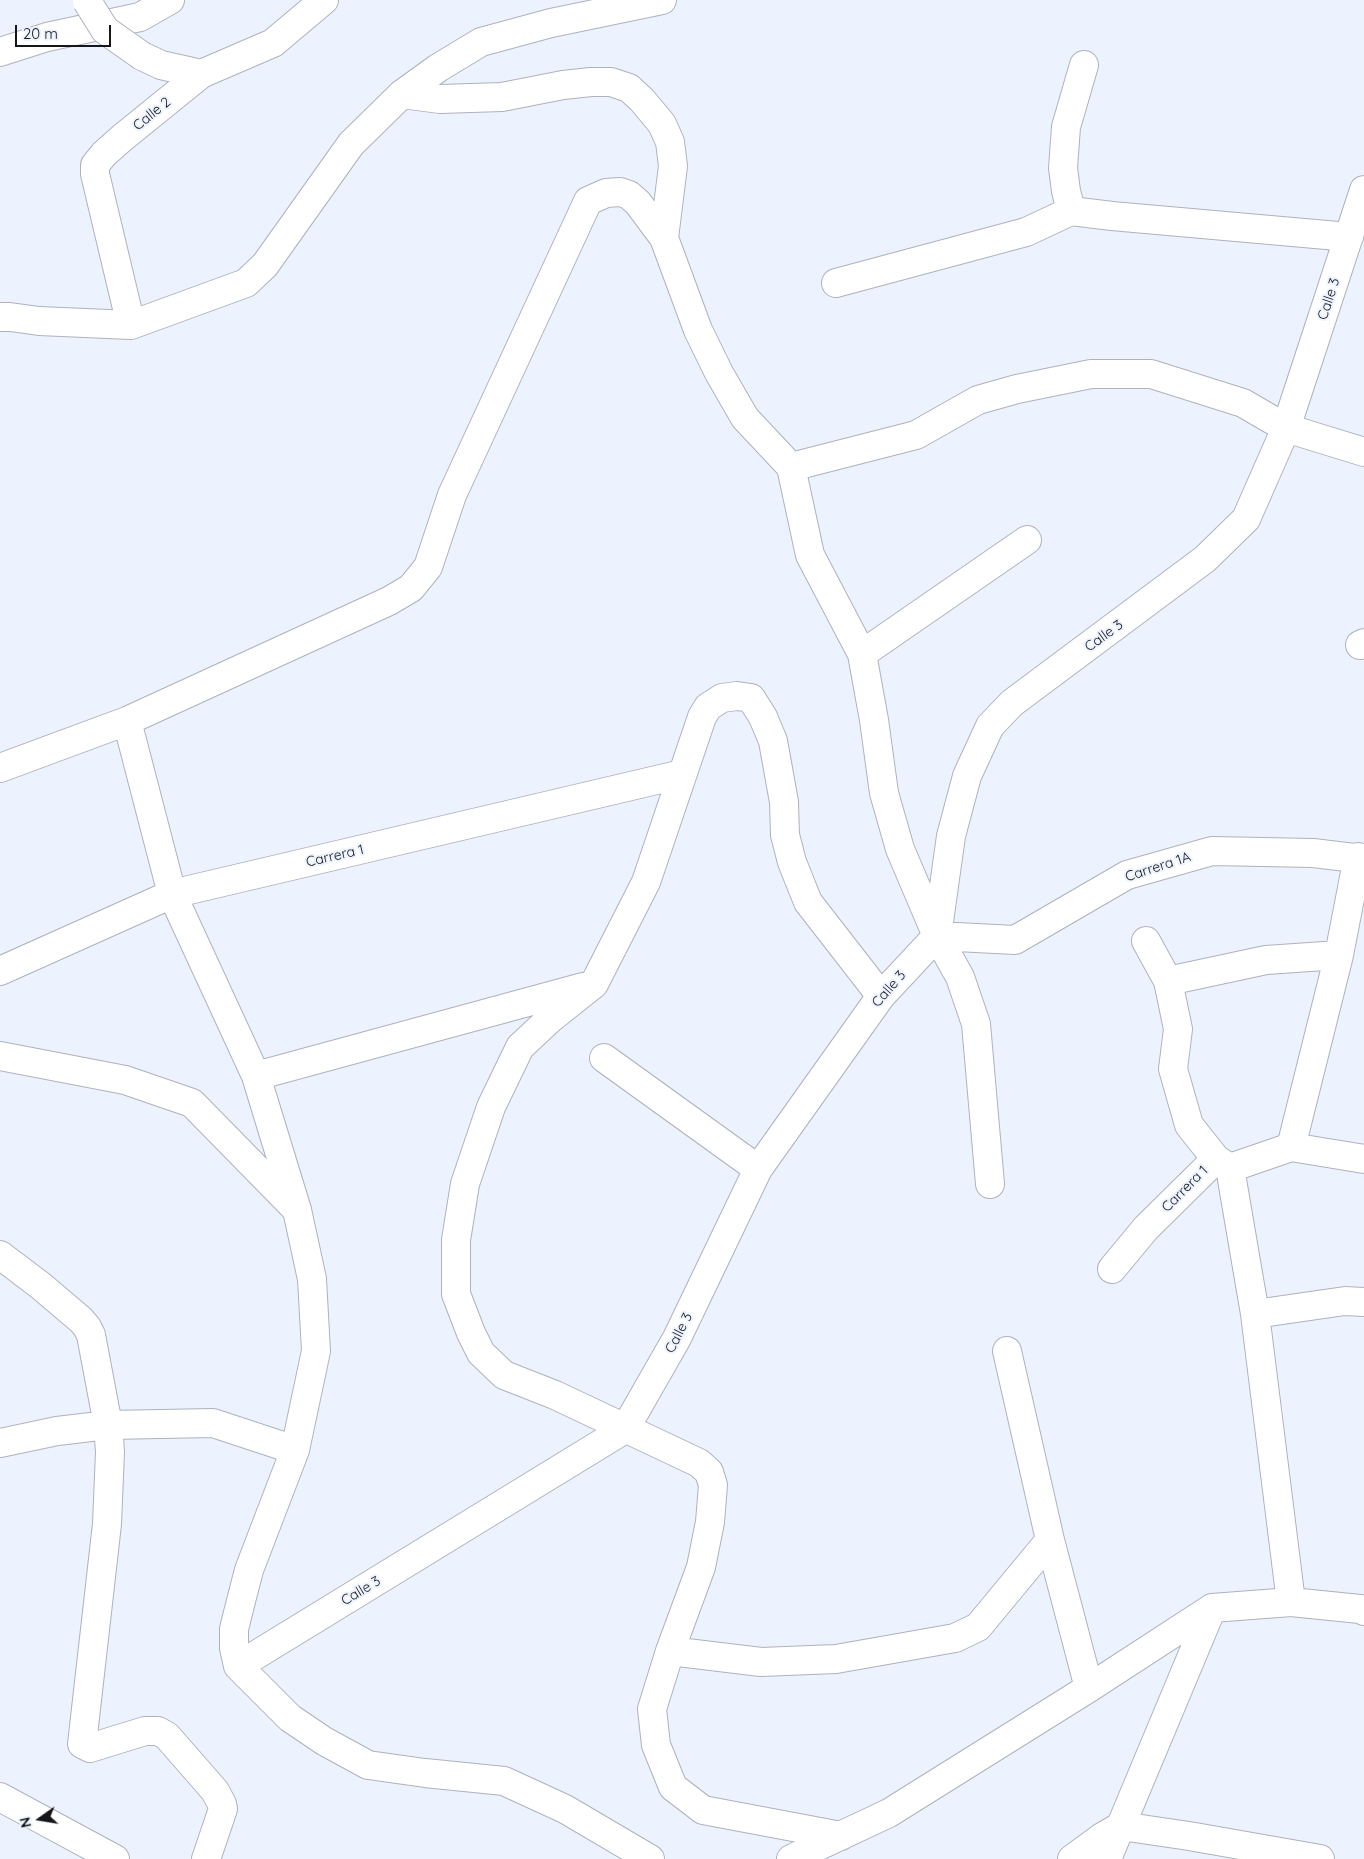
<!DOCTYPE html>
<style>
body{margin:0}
#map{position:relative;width:1364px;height:1859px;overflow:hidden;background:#edf3fe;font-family:Quicksand,sans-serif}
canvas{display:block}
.north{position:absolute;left:15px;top:1794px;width:50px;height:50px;-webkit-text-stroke:4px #edf3fe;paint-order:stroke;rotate:257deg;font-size:14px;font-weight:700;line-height:20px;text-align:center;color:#141619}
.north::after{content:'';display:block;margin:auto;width:18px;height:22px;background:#141619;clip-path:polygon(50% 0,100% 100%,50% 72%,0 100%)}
.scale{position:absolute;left:15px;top:25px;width:96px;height:22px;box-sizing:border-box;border:2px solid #141619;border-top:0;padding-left:6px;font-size:15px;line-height:18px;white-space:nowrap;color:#141619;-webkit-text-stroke:4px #edf3fe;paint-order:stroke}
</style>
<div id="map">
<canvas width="1364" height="1859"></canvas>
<div class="north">N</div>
<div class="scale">20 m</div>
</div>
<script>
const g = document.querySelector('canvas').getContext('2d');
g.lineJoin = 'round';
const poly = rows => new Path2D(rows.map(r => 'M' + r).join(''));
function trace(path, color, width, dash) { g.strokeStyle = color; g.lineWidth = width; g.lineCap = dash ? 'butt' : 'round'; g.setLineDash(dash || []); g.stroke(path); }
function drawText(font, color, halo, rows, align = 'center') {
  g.font = font + ' Quicksand,sans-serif'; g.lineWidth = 4; g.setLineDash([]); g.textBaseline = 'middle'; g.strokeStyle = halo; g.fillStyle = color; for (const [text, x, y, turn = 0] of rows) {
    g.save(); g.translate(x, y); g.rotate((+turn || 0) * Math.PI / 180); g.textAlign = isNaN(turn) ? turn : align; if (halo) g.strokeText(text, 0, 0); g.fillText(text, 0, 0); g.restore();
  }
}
const minor = poly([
 [0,52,47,37,140,17,170,0],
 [402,94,438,68,481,42,551,23,662,0],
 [1071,211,1066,191,1063,168,1066,127,1084,65],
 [836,283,1026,232,1071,211,1112,216,1349,237],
 [0,317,10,317,39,321,131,325,246,283,265,265,351,144,402,94,440,99,502,97,563,85,591,82,611,82,629,88,642,100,662,124,670,142,673,166,664,238],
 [131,325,95,174,95,165,104,154,122,138,201,74],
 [791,467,916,435,978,400,1017,389,1091,374,1151,374,1243,403,1286,428,1364,452],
 [1360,645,1364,643],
 [862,654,1027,540],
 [127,721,172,894,256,1076,297,1210,312,1279,316,1351,295,1450,249,1570,241,1601,234,1629,234,1648,238,1666,290,1718,324,1741,368,1765,425,1773,504,1781,565,1809,650,1859],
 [0,768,127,721,389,601,411,588,428,567,452,495,588,201,606,193,620,192,629,195,638,203,664,238,698,330,719,373,745,418,791,467,810,555,862,654,874,720,884,793,900,849,937,936,960,977,976,1024,990,1184],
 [937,936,1015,940,1127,875,1212,851,1313,853,1364,859],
 [1146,941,1168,981,1178,1029,1173,1069,1189,1125,1216,1159],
 [0,971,172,894,682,774],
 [1168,981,1266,960,1339,955],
 [0,1056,125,1080,192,1103,295,1208],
 [604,1058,758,1169],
 [256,1076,583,987],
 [1291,1147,1339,955,1358,857],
 [1230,1168,1255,1314,1291,1602],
 [0,1255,41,1286,81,1320,87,1327,91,1335,108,1425,110,1452,107,1524,82,1744,90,1748,145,1731,158,1731,167,1736,215,1791,222,1804,223,1809,206,1859],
 [1112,1269,1146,1228,1216,1159,1230,1168,1291,1147,1364,1159],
 [1255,1314,1345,1301,1364,1302],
 [1007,1351,1050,1540,1089,1688],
 [0,1443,57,1431,108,1425,213,1423,295,1450],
 [670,1651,761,1662,836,1659,955,1638,978,1627,1050,1540],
 [238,1666,625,1429,677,1338,758,1169,881,996,937,936,951,836,967,776,990,726,1012,703,1205,559,1246,519,1286,428,1364,190],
 [0,1797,115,1859],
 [841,1836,703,1810,673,1787,656,1745,652,1709,670,1651,701,1567,710,1522,713,1485,709,1472,699,1463,555,1395,504,1375,481,1353,471,1333,456,1294,456,1240,465,1184,491,1107,520,1047,550,1019,594,984,646,882,702,717,708,707,722,698,737,696,751,698,763,717,773,741,784,802,785,835,792,862,808,902,881,996],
 [791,1859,889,1813,1089,1688,1212,1608,1291,1602,1360,1609,1364,1611],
 [1072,1859,1102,1837,1121,1826,1189,1836,1320,1859],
 [1107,1859,1212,1608]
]);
const secondary = poly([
 [142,56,161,65,201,74,273,43,324,0]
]);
trace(minor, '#adb2bd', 30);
trace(secondary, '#adb2bd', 30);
trace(minor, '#fff', 28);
trace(secondary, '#fff', 28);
const secondaryBridge = poly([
 [87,1,105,30,142,56]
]);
trace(secondaryBridge, '#adb2bd', 30, []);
trace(secondaryBridge, '#fff', 28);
drawText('14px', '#141619', '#edf3fe', [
 ["Calle 2",152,114,-39],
 ["Calle 3",1329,299,-72],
 ["Calle 3",1104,636,-36],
 ["Carrera 1",335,856,-13],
 ["Carrera 1A",1158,867,-18],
 ["Calle 3",889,989,-49],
 ["Carrera 1",1185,1189,-45],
 ["Calle 3",679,1333,-63],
 ["Calle 3",361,1591,-31]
]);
</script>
